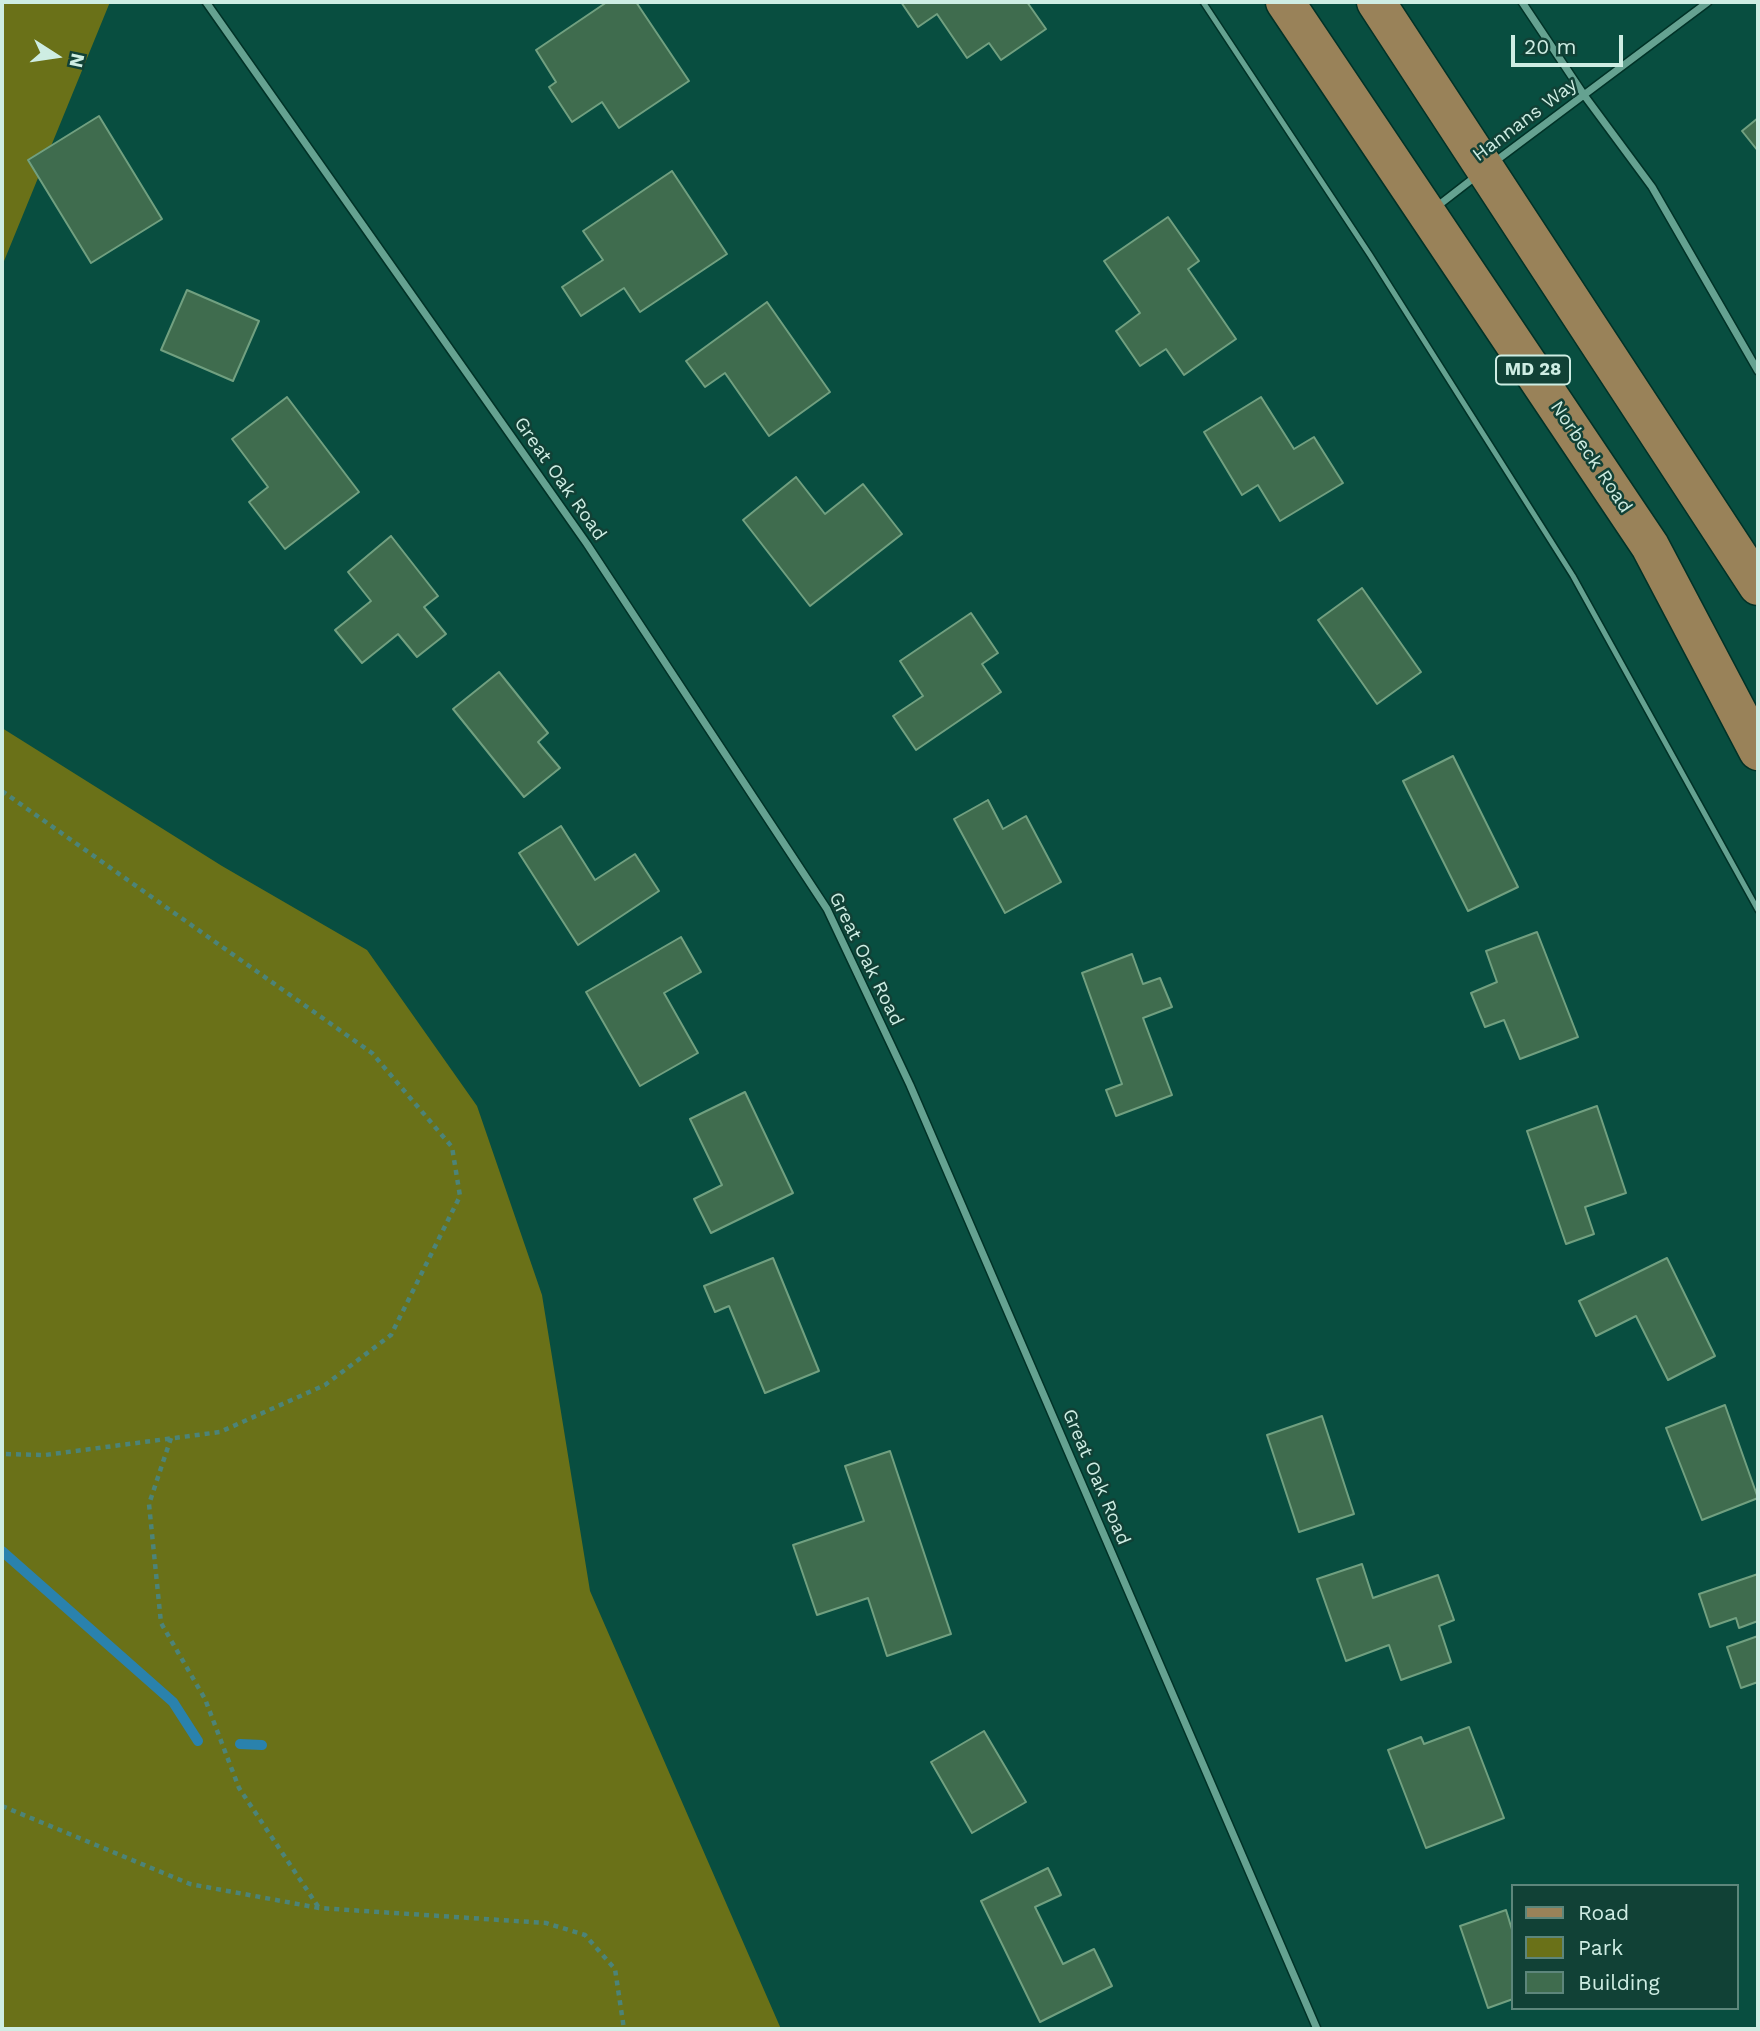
<!DOCTYPE html>
<style>
body{margin:0}
#map{position:relative;width:1760px;height:2031px;overflow:hidden;background:#084e40;font-family:"Work Sans",sans-serif}
canvas{display:block}
.frame{position:absolute;inset:0;border:4px solid #ceede3;pointer-events:none}
.legend{position:absolute;left:1511px;top:1884px;width:228px;height:126px;box-sizing:border-box;background:#114136;border:2px solid #5d867b;margin:0;padding:9px 12px;list-style:none;font-size:21px;color:#ceede3}
.legend li{display:flex;align-items:center;gap:14px;height:35px}
.legend b{width:35px;border:2px solid #5d867b}
.north{position:absolute;left:21px;top:21px;width:70px;height:70px;-webkit-text-stroke:5px #114136;paint-order:stroke;rotate:102deg;font-size:19px;font-weight:700;line-height:28px;text-align:center;color:#ceede3}
.north::after{content:'';display:block;margin:auto;width:24px;height:32px;background:#ceede3;clip-path:polygon(50% 0,100% 100%,50% 72%,0 100%)}
.scale{position:absolute;left:1511px;top:35px;width:112px;height:32px;box-sizing:border-box;border:4px solid #ceede3;border-top:0;padding-left:9px;font-size:21px;line-height:24px;white-space:nowrap;color:#ceede3;-webkit-text-stroke:5px #114136;paint-order:stroke}
</style>
<div id="map">
<canvas width="1760" height="2031"></canvas>
<div class="frame"></div>
<ul class="legend">
<li><b style="height:9px;background:#998259"></b>Road</li>
<li><b style="height:19px;background:#6a7118"></b>Park</li>
<li><b style="height:19px;background:#3f6c4e"></b>Building</li>
</ul>
<div class="north">N</div>
<div class="scale">20 m</div>
</div>
<script>
const g = document.querySelector('canvas').getContext('2d');
g.lineJoin = 'round';
function fill(path, color) { g.fillStyle = color; g.fill(path, 'evenodd'); }
const poly = rows => new Path2D(rows.map(r => 'M' + r).join(''));
function trace(path, color, width, dash) { g.strokeStyle = color; g.lineWidth = width; g.lineCap = dash ? 'butt' : 'round'; g.setLineDash(dash || []); g.stroke(path); }
function drawText(font, color, halo, rows, align = 'center') {
  g.font = font + ' "Work Sans",sans-serif'; g.lineWidth = 5; g.setLineDash([]); g.textBaseline = 'middle'; g.strokeStyle = halo; g.fillStyle = color; for (const [text, x, y, turn = 0] of rows) {
    g.save(); g.translate(x, y); g.rotate((+turn || 0) * Math.PI / 180); g.textAlign = isNaN(turn) ? turn : align; if (halo) g.strokeText(text, 0, 0); g.fillText(text, 0, 0); g.restore();
  }
}
fill(poly([
 [2,2,110,2,2,266],
 [2,728,222,866,367,950,477,1106,542,1295,590,1591,781,2029,2,2029]
]), '#6a7118');
trace(poly([
 [2,1551,173,1702,198,1741],
 [240,1744,262,1745]
]), '#2a82ad', 10);
const building = poly([
 [607,2,636,2,689,81,619,128,602,102,572,122,549,87,556,82,536,50,607,2],
 [901,2,1027,2,1046,29,1001,60,989,43,967,58,937,14,918,27,901,2],
 [99,116,162,219,91,263,28,160,99,116],
 [1758,118,1758,151,1742,131,1758,118],
 [672,171,727,254,640,312,624,288,581,316,562,287,603,260,583,231,672,171],
 [1168,217,1199,261,1188,269,1236,339,1184,375,1166,349,1140,366,1116,331,1140,313,1104,261,1168,217],
 [187,290,259,321,233,381,161,350,187,290],
 [767,302,830,392,769,436,725,373,705,387,686,361,767,302],
 [287,397,359,492,285,549,249,502,268,487,232,439,287,397],
 [1261,397,1294,449,1314,437,1343,483,1280,521,1258,485,1242,495,1204,432,1261,397],
 [796,477,825,514,863,484,902,534,810,606,743,520,796,477],
 [391,536,438,596,424,607,446,634,417,657,398,634,362,663,335,630,371,601,348,572,391,536],
 [1362,588,1421,672,1377,704,1318,620,1362,588],
 [971,613,998,653,982,664,1001,692,916,750,893,716,923,696,900,661,971,613],
 [499,672,548,733,538,742,560,768,524,797,453,709,499,672],
 [1453,756,1518,887,1468,911,1403,781,1453,756],
 [988,800,1003,829,1026,816,1061,882,1005,913,954,819,988,800],
 [561,826,595,880,635,854,659,891,578,945,519,853,561,826],
 [1537,932,1578,1037,1520,1059,1504,1020,1485,1027,1471,993,1497,982,1486,951,1537,932],
 [681,937,701,972,664,993,698,1053,640,1086,586,992,681,937],
 [1132,954,1143,984,1160,978,1172,1007,1143,1018,1172,1095,1116,1116,1106,1090,1122,1084,1082,973,1132,954],
 [745,1092,793,1193,711,1233,694,1199,722,1185,690,1119,745,1092],
 [1597,1106,1626,1193,1585,1207,1594,1234,1566,1244,1527,1131,1597,1106],
 [773,1258,819,1371,765,1393,729,1306,715,1312,704,1286,773,1258],
 [1667,1258,1715,1356,1668,1380,1636,1316,1596,1336,1579,1301,1667,1258],
 [1725,1405,1758,1498,1702,1520,1666,1428,1725,1405],
 [1322,1416,1354,1514,1299,1532,1267,1435,1322,1416],
 [890,1451,951,1634,887,1656,868,1598,817,1615,793,1545,864,1521,845,1466,890,1451],
 [1362,1564,1373,1598,1438,1575,1454,1620,1439,1626,1451,1662,1401,1680,1389,1645,1346,1661,1317,1579,1362,1564],
 [1758,1574,1758,1621,1739,1628,1736,1618,1710,1627,1699,1594,1758,1574],
 [1758,1636,1758,1682,1741,1688,1727,1647,1758,1636],
 [1469,1727,1504,1818,1426,1848,1388,1750,1421,1737,1424,1744,1469,1727],
 [984,1731,1026,1802,972,1833,931,1762,984,1731],
 [1048,1868,1061,1895,1035,1907,1063,1964,1094,1949,1112,1986,1040,2022,981,1901,1048,1868],
 [1506,1910,1513,1933,1513,1999,1488,2008,1460,1926,1506,1910]
]);
fill(building, '#3f6c4e');
trace(building, '#71a080', 2);
const lane = poly([
 [1203,2,1370,255,1573,576,1758,910]
]);
const street = poly([
 [206,2,587,544,827,909,910,1085,1317,2029],
 [1522,2,1584,95,1652,187,1758,371],
 [1493,163,1708,2],
 [1435,208,1475,177]
]);
const primary = poly([
 [1285,2,1650,546,1758,751],
 [1376,2,1758,586]
]);
trace(lane, '#003227', 8);
trace(street, '#003227', 10);
trace(primary, '#003227', 41);
trace(poly([
 [2,791,372,1053,452,1147,460,1196,391,1335,325,1385,220,1432,45,1455,2,1454],
 [171,1438,149,1504,161,1623,205,1699,239,1788,319,1908],
 [2,1806,190,1884,319,1908,546,1923,585,1935,615,1969,624,2029]
]), '#4c8478', 4.5, [5, 5]);
trace(lane, '#65a291', 5);
trace(street, '#65a291', 7);
trace(primary, '#998259', 38);
for (const [x, y, w] of [
 [1533,370,74]
]) { const box = new Path2D(); box.roundRect(x - w / 2, y - 14.5, w, 29, 5); g.fillStyle = '#114136'; g.fill(box); trace(box, '#ceede3', 2); }
drawText('bold 18px', '#ceede3', null, [
 ["MD 28",1533,370]
]);
drawText('19px', '#ceede3', '#114136', [
 ["Hannans Way",1525,120,-37],
 ["Norbeck Road",1591,457,56],
 ["Great Oak Road",560,479,55],
 ["Great Oak Road",866,959,64],
 ["Great Oak Road",1096,1477,67]
]);
</script>
